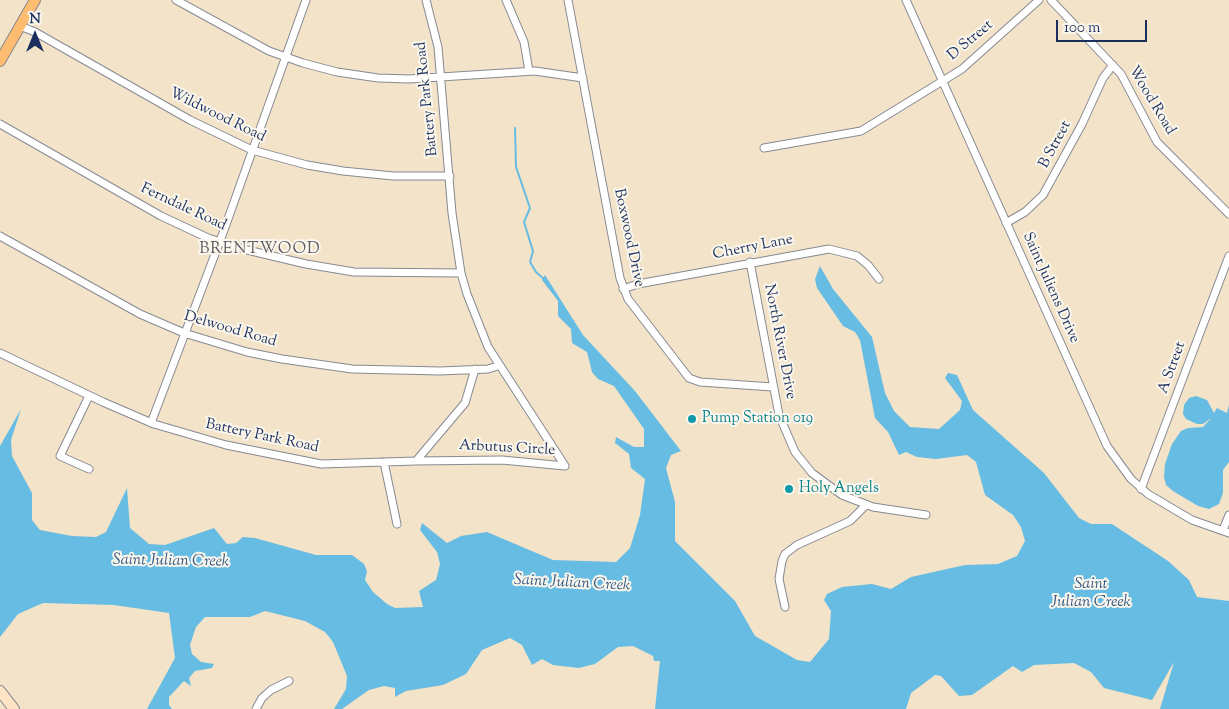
<!DOCTYPE html>
<style>
body{margin:0}
#map{position:relative;width:1229px;height:709px;overflow:hidden;background:#f3e3c8;font-family:"Sorts Mill Goudy",serif}
canvas{display:block}
.north{position:absolute;left:10px;top:10px;width:50px;height:50px;-webkit-text-stroke:4px #fbf7ec;paint-order:stroke;rotate:0deg;font-size:14px;font-weight:700;line-height:20px;text-align:center;color:#1b2f5e}
.north::after{content:'';display:block;margin:auto;width:18px;height:22px;background:#1b2f5e;clip-path:polygon(50% 0,100% 100%,50% 72%,0 100%)}
.scale{position:absolute;left:1056px;top:20px;width:91px;height:22px;box-sizing:border-box;border:2px solid #1b2f5e;border-top:0;padding-left:6px;font-size:15px;line-height:18px;white-space:nowrap;color:#1b2f5e;-webkit-text-stroke:4px #fbf7ec;paint-order:stroke}
</style>
<div id="map">
<canvas width="1229" height="709"></canvas>
<div class="north">N</div>
<div class="scale">100 m</div>
</div>
<script>
const g = document.querySelector('canvas').getContext('2d');
g.lineJoin = 'round';
function fill(path, color) { g.fillStyle = color; g.fill(path, 'evenodd'); }
const poly = rows => new Path2D(rows.map(r => 'M' + r).join(''));
function trace(path, color, width, dash) { g.strokeStyle = color; g.lineWidth = width; g.lineCap = dash ? 'butt' : 'round'; g.setLineDash(dash || []); g.stroke(path); }
function drawText(font, color, halo, rows, align = 'center') {
  g.font = font + ' "Sorts Mill Goudy",serif'; g.lineWidth = 4; g.setLineDash([]); g.textBaseline = 'middle'; g.strokeStyle = halo; g.fillStyle = color; for (const [text, x, y, turn = 0] of rows) {
    g.save(); g.translate(x, y); g.rotate((+turn || 0) * Math.PI / 180); g.textAlign = isNaN(turn) ? turn : align; if (halo) g.strokeText(text, 0, 0); g.fillText(text, 0, 0); g.restore();
  }
}
fill(poly([
 [820,266,833,289,872,337,885,393,894,411,910,427,939,429,960,410,962,401,945,378,948,373,957,375,973,410,1044,473,1079,518,1091,524,1112,524,1168,561,1189,580,1197,597,1229,601,1229,709,1160,709,1174,662,1152,700,1104,688,1091,672,1074,663,1034,665,1022,672,1013,666,972,695,959,696,941,676,935,675,911,693,906,709,655,709,660,661,654,661,653,656,633,646,618,647,595,664,579,668,553,665,542,659,532,665,522,645,510,638,482,650,466,674,443,685,406,691,395,697,395,688,384,686,369,690,342,709,334,709,346,689,347,676,333,642,325,632,305,621,265,611,250,617,205,617,196,627,190,645,192,654,201,662,214,664,212,668,195,671,189,678,191,686,184,681,169,697,169,705,172,709,147,709,175,658,169,613,114,605,43,603,18,614,0,637,0,446,21,409,11,440,12,456,32,493,32,520,40,530,72,536,96,537,106,532,127,488,130,528,149,544,165,545,214,528,227,544,236,543,243,537,255,538,316,555,352,555,364,564,367,571,365,580,373,592,387,604,395,608,423,607,419,591,436,580,440,564,437,552,420,530,422,523,447,543,461,536,487,532,553,560,616,562,630,548,640,515,645,479,631,468,629,454,615,443,616,437,634,447,644,447,644,429,614,386,598,379,592,372,587,352,572,343,571,329,558,316,558,301,542,280,545,275,583,335,635,391,681,451,671,455,666,468,675,502,675,541,735,601,755,636,797,660,810,662,829,639,831,611,824,600,827,594,842,587,872,584,891,589,911,577,965,565,998,564,1017,556,1025,541,1021,527,1013,515,985,495,976,462,967,455,936,459,917,457,906,452,899,455,888,432,875,418,860,340,855,332,843,326,817,288,815,279],
 [1196,396,1207,400,1214,413,1217,408,1227,413,1229,405,1229,462,1223,470,1223,493,1219,504,1209,509,1198,506,1173,491,1166,485,1164,477,1165,464,1172,444,1181,431,1188,428,1203,427,1211,418,1203,424,1197,424,1186,419,1183,414,1184,405,1189,398]
]), '#66bce3');
trace(poly([
 [515,128,516,167,530,208,524,222,533,251,530,262,536,272,544,279]
]), '#66bce3', 2);
const street = poly([
 [176,0,269,51,303,63,337,72,378,78,409,79,535,71,583,78],
 [506,0,524,42,529,71],
 [568,0,620,278,628,299,689,378,700,382,773,387],
 [906,0,1107,446,1131,479,1148,494,1192,520,1229,533],
 [1051,0,1121,74,1157,142,1229,214],
 [20,26,35,32,190,120,252,150,307,165,343,171,393,176,450,176],
 [0,124,161,216,208,238,247,250,306,264,354,272,461,273],
 [764,148,861,131,962,69,1039,0],
 [1006,223,1025,212,1043,195,1082,124,1103,78,1113,65],
 [0,236,140,314,184,333,247,352,282,359,352,369,440,371,488,369,498,366],
 [750,262,779,415,795,452,812,473,842,495,873,507,926,515],
 [623,289,638,284,829,249,857,256,868,265,879,279],
 [0,353,103,402,154,424,226,445,321,464,416,461,465,403,475,369],
 [89,396,60,456,89,469],
 [151,423,223,233,306,0],
 [416,461,502,460,565,466,488,347,467,294,461,273,452,213,438,47,426,0],
 [384,462,397,524],
 [1141,489,1229,256],
 [1223,530,1229,515],
 [785,607,779,579,782,561,785,554,797,545,850,521,866,505],
 [256,709,262,698,271,690,289,681]
]);
const secondary = poly([
 [0,691,14,709]
]);
const primary = poly([
 [0,61,35,0]
]);
trace(street, '#878993', 9);
trace(secondary, '#878993', 12);
trace(primary, '#878993', 12);
trace(street, '#fff', 7);
trace(secondary, '#fee4c5', 10);
trace(primary, '#fdbc6f', 10);
for (const [x, y, r, color] of [
 [692,419,5,"#0f9aa8"],
 [789,489,5,"#0f9aa8"]
]) { const dot = new Path2D(); dot.arc(x, y, r, 0, 2 * Math.PI); g.fillStyle = color; g.fill(dot); trace(dot, '#fbf7ec', 2); }
drawText('15px', '#1b2f5e', '#fbf7ec', [
 ["D Street",971,41,-40],
 ["Battery Park Road",428,99,-96],
 ["Wood Road",1151,101,59],
 ["Wildwood Road",217,116,26],
 ["B Street",1056,145,-62],
 ["Ferndale Road",183,208,25],
 ["Boxwood Drive",628,238,78],
 ["Cherry Lane",753,248,-11],
 ["Saint Juliens Drive",1050,288,66],
 ["Delwood Road",230,330,16],
 ["North River Drive",779,342,79],
 ["A Street",1173,368,-70],
 ["Battery Park Road",262,437,12],
 ["Arbutus Circle",507,449,3]
]);
drawText('15px', '#0d838f', '#fbf7ec', [
 ["Pump Station 019",702,419],
 ["Holy Angels",799,489]
], 'left');
g.letterSpacing = '1px';
drawText('16px', '#5f5a63', '#fbf7ec', [
 ["BRENTWOOD",260,250]
]);
g.letterSpacing = '0px';
drawText('italic 16px', '#325986', '#fbf7ec', [
 ["Saint Julian Creek",171,562,1],
 ["Saint Julian Creek",572,584,3],
 ["Saint",1091,585],
 ["Julian Creek",1091,603]
]);
</script>
